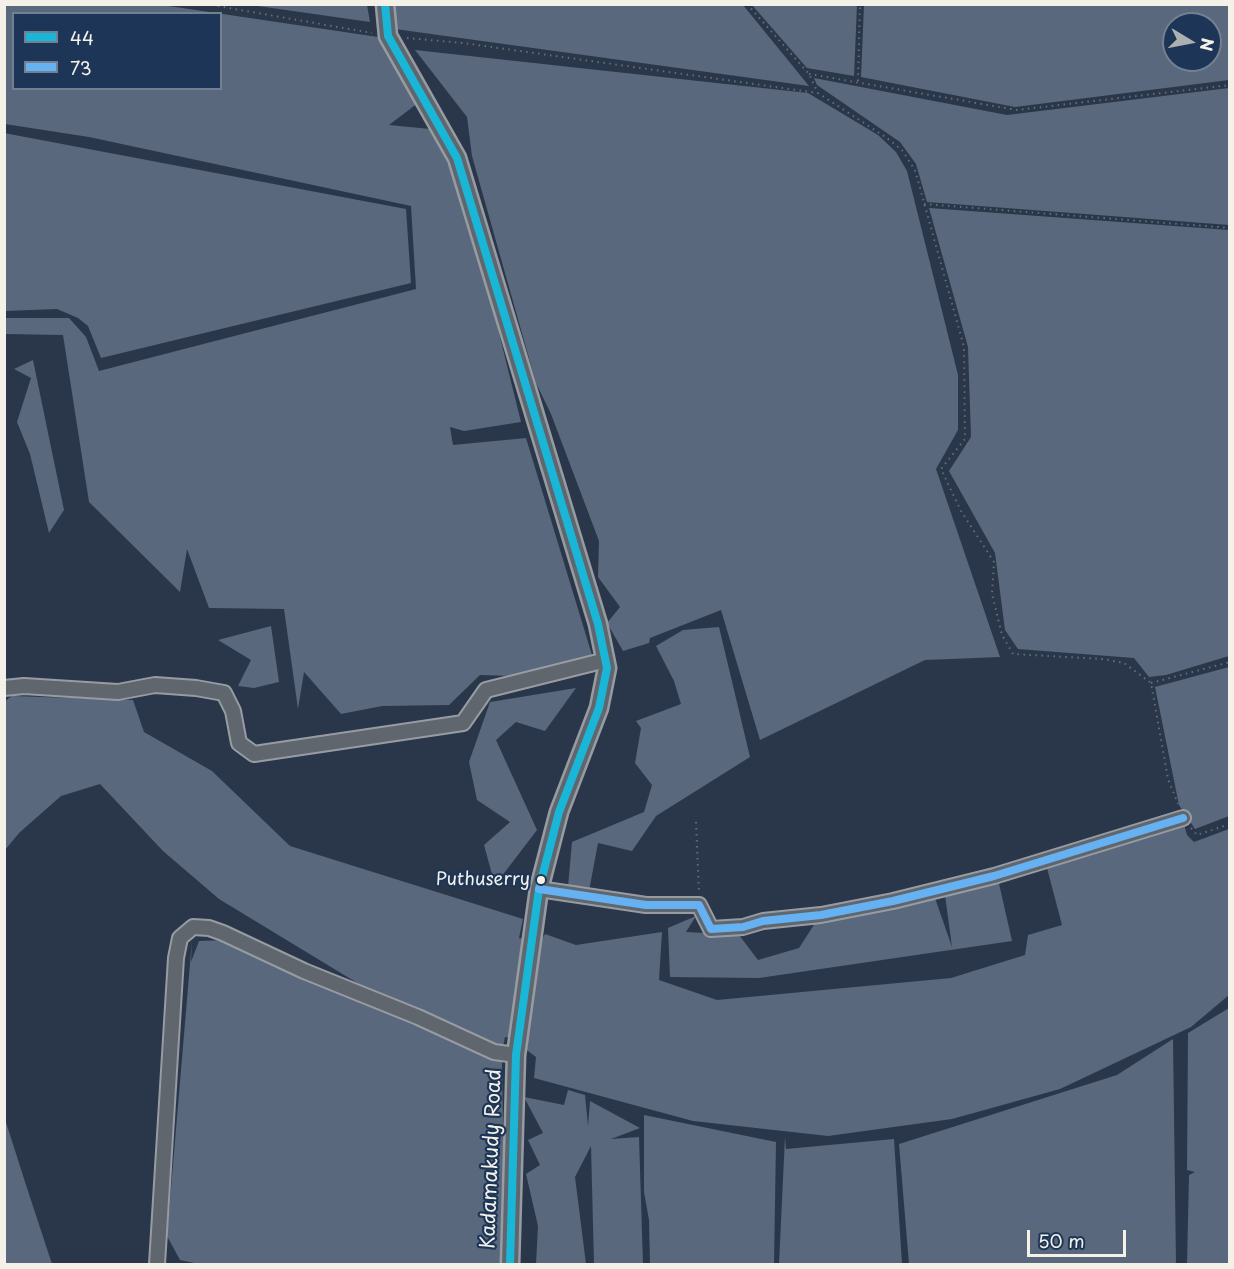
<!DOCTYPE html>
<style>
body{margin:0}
#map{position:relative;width:1234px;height:1269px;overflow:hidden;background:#2a374a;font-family:"Playpen Sans",sans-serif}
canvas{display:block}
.frame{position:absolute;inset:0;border:6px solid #f4f1e8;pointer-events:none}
.legend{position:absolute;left:12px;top:12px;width:210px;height:78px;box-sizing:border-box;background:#1d3557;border:2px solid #738091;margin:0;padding:8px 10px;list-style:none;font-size:18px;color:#f4f1e8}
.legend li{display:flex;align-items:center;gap:12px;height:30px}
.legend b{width:30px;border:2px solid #738091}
.north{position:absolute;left:1162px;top:12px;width:60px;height:60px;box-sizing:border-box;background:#1d3557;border:2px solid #738091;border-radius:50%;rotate:100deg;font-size:16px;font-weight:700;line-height:24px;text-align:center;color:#f4f1e8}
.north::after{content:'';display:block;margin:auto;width:21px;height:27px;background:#adb0b1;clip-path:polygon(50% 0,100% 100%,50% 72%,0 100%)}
.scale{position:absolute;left:1027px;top:1230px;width:99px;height:27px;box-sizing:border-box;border:3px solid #f4f1e8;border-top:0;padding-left:8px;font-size:18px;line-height:21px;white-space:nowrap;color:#f4f1e8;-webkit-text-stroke:4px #1d3557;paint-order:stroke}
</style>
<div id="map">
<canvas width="1234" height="1269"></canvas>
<div class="frame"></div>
<ul class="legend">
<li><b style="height:8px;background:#1ab6d8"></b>44</li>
<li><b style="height:8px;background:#66b1f2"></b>73</li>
</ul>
<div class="north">N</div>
<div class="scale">50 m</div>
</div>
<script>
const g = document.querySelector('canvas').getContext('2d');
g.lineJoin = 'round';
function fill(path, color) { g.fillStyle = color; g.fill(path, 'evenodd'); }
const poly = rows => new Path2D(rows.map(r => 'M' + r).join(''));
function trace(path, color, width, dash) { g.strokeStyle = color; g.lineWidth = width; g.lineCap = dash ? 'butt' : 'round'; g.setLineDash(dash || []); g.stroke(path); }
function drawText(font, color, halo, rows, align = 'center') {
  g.font = font + ' "Playpen Sans",sans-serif'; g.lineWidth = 4.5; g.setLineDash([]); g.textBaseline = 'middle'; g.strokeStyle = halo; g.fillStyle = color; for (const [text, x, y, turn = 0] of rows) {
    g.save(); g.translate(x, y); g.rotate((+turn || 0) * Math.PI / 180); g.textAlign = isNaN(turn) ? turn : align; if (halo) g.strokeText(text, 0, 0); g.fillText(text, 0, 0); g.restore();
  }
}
fill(poly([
 [5,5,162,5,378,37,418,103,389,125,430,129,464,192,521,422,464,431,450,427,453,445,526,438,592,655,514,676,480,675,449,705,382,706,341,714,304,672,298,709,284,609,209,608,187,549,180,592,89,502,63,335,5,334,5,318,69,318,86,337,99,371,416,289,411,206,89,137,5,124],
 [14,14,220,14,220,88,14,88],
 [251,5,367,5,370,22],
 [392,5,743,5,809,86,395,29],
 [752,5,857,5,854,76,807,68],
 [864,5,1229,5,1229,80,1015,107,861,77],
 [1174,24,1210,24,1210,60,1174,60],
 [415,50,808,93,878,135,896,152,907,171,958,375,958,430,936,469,1000,657,925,660,760,740,721,610,650,638,649,643,623,651,607,623,620,607,598,577,599,541,551,414,536,383,472,156,467,117],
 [814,78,1007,115,1229,88,1229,225,927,202,916,164,900,142,817,85],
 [4,133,406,209,411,283,101,358,88,326,78,318,57,309,5,311],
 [929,208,1229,230,1229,656,1166,675,1149,677,1134,658,1018,649,1005,630,995,553,949,471,971,437,968,347],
 [33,360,64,510,49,533,30,454,17,422,31,378,14,369],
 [271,626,279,682,254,688,238,686,251,660,218,640],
 [719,627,750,757,656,816,632,851,598,843,589,891,568,887,572,842,644,812,652,785,635,763,641,728,636,721,681,704,674,681,656,646,683,630],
 [1229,667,1229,816,1195,829,1179,805,1155,687],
 [576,688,545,731,516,722,496,740,537,830,495,885,484,845,510,822,477,800,469,762,490,702],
 [12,696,133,700,144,732,212,771,290,846,523,919,519,938,540,943,545,934,576,945,662,932,659,980,717,1000,951,978,1025,955,1028,935,1062,925,1047,868,1184,824,1187,835,1194,842,1229,829,1229,995,1191,1027,1060,1089,952,1119,828,1136,693,1121,534,1078,536,1057,524,1048,524,1040,505,1037,503,1047,485,1046,382,998,219,899,163,851,100,784,61,796,19,833,5,850,5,701],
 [998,879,1012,941,759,978,670,977,668,928,696,916,686,932,739,935,758,960,799,948,817,920,935,898,952,947,945,895],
 [192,940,191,962,199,941,229,940,502,1061,505,1264,199,1264,180,1260,167,1236],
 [1229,1008,1229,1264,1187,1264,1189,1175,1195,1172,1187,1170,1188,1033],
 [1173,1039,1176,1264,909,1264,899,1144,1117,1075],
 [568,1090,585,1095,588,1126,590,1101,640,1128,611,1139,639,1137,643,1264,594,1264,591,1146,575,1177,586,1264,536,1264,538,1226,526,1174,540,1165,528,1140,543,1133,524,1097,564,1105],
 [644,1115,776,1142,774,1264,650,1264,649,1220,644,1192],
 [4,1116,26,1185,52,1264,5,1264],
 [785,1137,786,1149,894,1139,902,1264,779,1264]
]), '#59687d');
const minor = poly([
 [4,688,24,686,118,692,155,685,196,688,224,693,233,711,239,743,254,754,463,723,486,690,606,660],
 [539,889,646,905,699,905,711,929,743,927,763,921,821,915,893,901,994,876,1183,818],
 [157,1264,176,958,180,938,193,927,209,928,223,933,304,971,418,1017,494,1052,516,1055]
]);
const tertiary = poly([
 [385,4,388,36,457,158,598,624,607,668,599,708,559,812,539,889,516,1055,510,1264]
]);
trace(minor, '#979ca3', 18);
trace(tertiary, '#979ca3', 21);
trace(poly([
 [206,4,372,33],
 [747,4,809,74,818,93,887,138,902,150,915,170,964,347,965,439,941,469,961,511,994,562,992,594,1002,635,1013,654,1103,659,1124,663,1151,683,1168,779,1178,804],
 [407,38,463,43,818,93],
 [809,74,1017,110,1230,85],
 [858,81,860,4],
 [924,204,1230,228],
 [1151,683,1230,662],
 [696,822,699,893],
 [1191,828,1197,835,1230,824]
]), '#666d76', 2, [1.5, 4.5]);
trace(minor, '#60666e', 14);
trace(tertiary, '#60666e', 16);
trace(poly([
 [385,4,388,36,457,158,598,624,607,668,599,708,559,812,539,889,516,1055,510,1264]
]), '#1ab6d8', 8);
trace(poly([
 [539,889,646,905,699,905,711,929,743,927,763,921,821,915,893,901,994,876,1183,818]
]), '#66b1f2', 8);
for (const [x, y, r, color] of [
 [541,880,5,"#f4f1e8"]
]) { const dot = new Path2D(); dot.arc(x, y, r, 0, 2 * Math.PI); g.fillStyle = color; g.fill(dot); trace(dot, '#1d3557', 2); }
drawText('18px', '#f4f1e8', '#1d3557', [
 ["Puthuserry",530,880]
], 'right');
drawText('20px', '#f4f1e8', '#1d3557', [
 ["Kadamakudy Road",492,1159,-88]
]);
</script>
